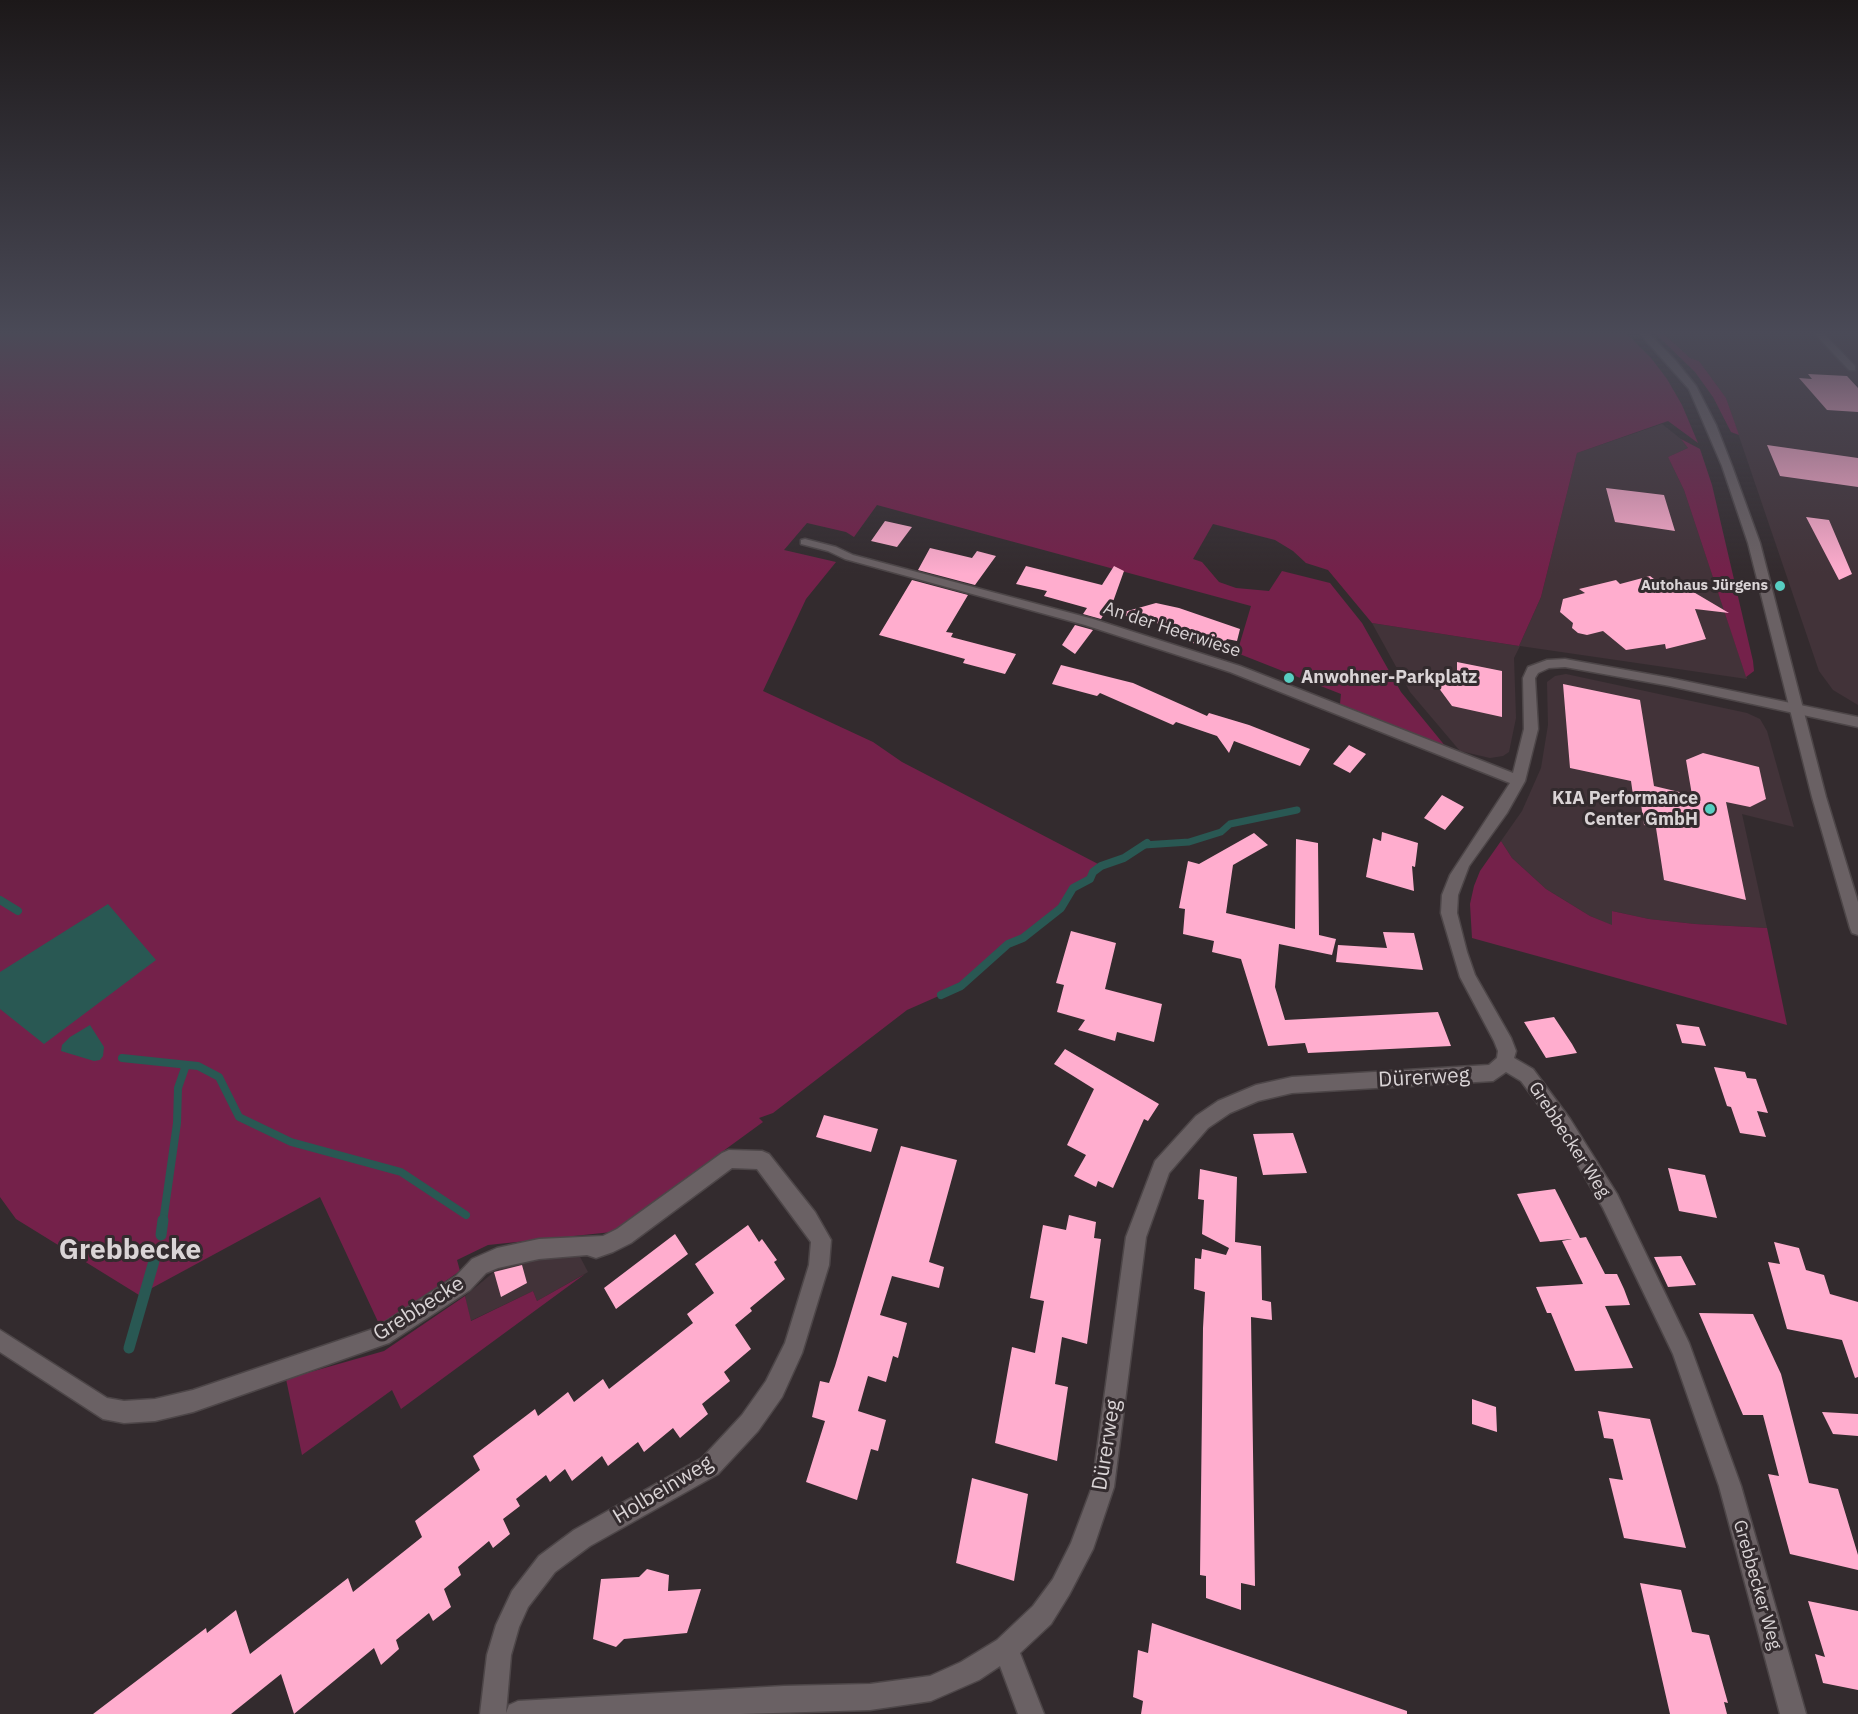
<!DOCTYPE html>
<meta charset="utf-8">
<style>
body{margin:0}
canvas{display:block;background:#332b2e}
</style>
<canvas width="1858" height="1714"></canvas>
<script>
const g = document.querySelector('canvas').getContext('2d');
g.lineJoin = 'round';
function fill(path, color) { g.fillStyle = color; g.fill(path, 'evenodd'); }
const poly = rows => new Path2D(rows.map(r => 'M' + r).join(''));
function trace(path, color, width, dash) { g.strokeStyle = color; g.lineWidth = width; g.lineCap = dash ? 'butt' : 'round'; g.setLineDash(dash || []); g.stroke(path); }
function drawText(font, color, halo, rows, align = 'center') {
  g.font = font + ' "IBM Plex Sans",sans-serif'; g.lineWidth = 6; g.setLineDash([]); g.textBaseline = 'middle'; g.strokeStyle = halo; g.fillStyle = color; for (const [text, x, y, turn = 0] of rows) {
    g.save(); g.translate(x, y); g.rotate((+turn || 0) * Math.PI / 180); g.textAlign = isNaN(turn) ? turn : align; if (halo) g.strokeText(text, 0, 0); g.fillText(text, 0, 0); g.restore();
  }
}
fill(poly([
 [1664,334,1858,334,1858,705,1833,690,1819,671,1726,398,1699,361,1690,358],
 [1662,424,1681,439,1688,448,1668,457,1684,490,1747,679,1520,646,1514,658,1516,718,1509,752,1503,756,1490,758,1460,751,1410,692,1372,623,1519,646,1541,597,1577,453],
 [1566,674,1747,713,1760,719,1767,731,1794,827,1742,814,1767,928,1695,924,1649,919,1612,911,1613,926,1590,916,1546,889,1512,858,1501,841,1522,811,1541,768,1548,725,1547,682,1555,676],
 [579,1255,588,1272,537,1301,533,1291,470,1321,465,1296,494,1272,520,1259]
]), '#423339');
fill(poly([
 [0,334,1627,334,1651,358,1667,379,1682,405,1698,443,1668,421,1577,453,1541,597,1519,646,1372,623,1328,570,1306,563,1293,551,1275,540,1213,524,1193,559,1202,562,1219,582,1236,588,1269,591,1282,571,1330,583,1362,623,1401,692,1446,747,1340,704,1341,694,1237,653,1251,606,877,505,854,537,846,532,807,523,784,550,836,562,806,599,763,691,873,742,902,762,1100,865,1092,871,1089,878,1072,887,1060,907,1022,937,1007,943,971,976,940,994,941,995,907,1010,773,1113,759,1118,763,1122,612,1232,488,1245,457,1260,460,1271,380,1326,320,1197,139,1295,16,1219,0,1197],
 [1656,334,1664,334,1690,358,1699,361,1726,398,1739,435,1731,432,1713,397,1695,372],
 [1681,439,1700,449,1712,485,1753,661,1754,671,1746,677,1684,490,1668,457,1688,448],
 [1501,841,1512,858,1546,889,1590,916,1612,925,1612,911,1649,919,1695,924,1767,928,1787,1025,1472,938,1470,904,1474,886,1480,871],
 [585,1274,401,1409,392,1390,302,1455,286,1379,384,1351,465,1296,471,1321,533,1291,537,1301]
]), '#74214a');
fill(poly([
 [108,904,156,960,44,1044,0,1009,0,972],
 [90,1025,104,1047,103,1056,100,1060,94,1061,61,1051,62,1045,70,1037]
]), '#295853');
trace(poly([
 [1144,845,1189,842,1221,832,1230,824,1297,810]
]), '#295853', 7);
trace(poly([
 [0,900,18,911],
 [941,995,961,986,1008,944,1023,938,1061,908,1073,888,1090,879,1093,872,1101,866,1124,858,1147,843],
 [122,1058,198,1066,219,1077,239,1117,291,1142,401,1172,466,1215],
 [163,1222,177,1123,178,1088,186,1065]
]), '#295853', 8);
trace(poly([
 [161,1235,163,1220],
 [129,1348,154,1261]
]), '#295853', 11);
fill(poly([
 [1808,374,1847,376,1858,388,1858,412,1827,410,1799,378,1812,379],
 [1767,445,1858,458,1858,487,1780,476],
 [1606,488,1664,495,1675,531,1615,522],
 [1806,517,1829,520,1852,574,1839,580],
 [885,521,912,527,897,547,871,541],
 [930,548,972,558,977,551,996,556,975,585,918,570],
 [1026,566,1102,585,1114,566,1124,571,1109,613,1105,612,1101,619,1083,614,1087,608,1044,596,1047,591,1016,584],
 [1650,576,1667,589,1685,587,1729,613,1695,609,1706,639,1666,649,1665,644,1626,650,1603,631,1587,635,1578,633,1572,628,1573,623,1560,612,1563,599,1585,593,1579,589,1616,580,1620,584],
 [912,580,968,595,946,632,953,633,951,637,1016,654,1005,674,963,663,965,659,879,635],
 [1156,603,1179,608,1240,629,1237,641,1227,639,1219,651,1216,650,1193,643,1199,633,1117,614],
 [1075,625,1093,630,1075,654,1062,645],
 [1457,662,1502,671,1502,717,1452,706,1427,672,1457,678],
 [1061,665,1133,683,1207,716,1209,713,1249,725,1310,749,1300,766,1234,741,1229,753,1217,736,1176,722,1173,725,1100,693,1097,696,1052,684],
 [1563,684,1640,700,1654,786,1692,795,1686,760,1703,753,1759,767,1766,799,1750,807,1726,802,1746,900,1664,880,1656,828,1644,825,1640,797,1633,795,1631,781,1570,768],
 [1349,745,1366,754,1350,773,1333,764],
 [1442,795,1464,807,1445,830,1424,818],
 [1382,832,1418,843,1415,867,1412,866,1414,891,1366,877,1373,838,1381,841],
 [1254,833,1268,845,1233,865,1226,913,1295,929,1296,839,1318,843,1319,935,1336,939,1332,955,1279,944,1275,987,1285,1020,1438,1012,1451,1046,1308,1053,1305,1043,1268,1046,1241,959,1212,952,1214,941,1183,934,1185,909,1179,908,1188,861,1199,864],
 [1071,931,1116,943,1105,989,1162,1004,1154,1042,1117,1032,1115,1041,1078,1030,1085,1020,1057,1012,1064,985,1056,983],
 [1383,932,1414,933,1423,970,1336,962,1338,945,1387,948],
 [1554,1017,1572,1044,1577,1053,1546,1058,1524,1022],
 [1676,1024,1699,1027,1706,1046,1682,1043],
 [1065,1049,1159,1104,1148,1121,1144,1119,1113,1188,1098,1181,1096,1187,1074,1176,1086,1155,1067,1145,1094,1089,1054,1064],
 [1714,1067,1745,1072,1747,1078,1756,1079,1768,1113,1757,1111,1766,1137,1740,1133,1731,1107,1727,1106],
 [824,1115,878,1129,871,1152,816,1137],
 [1293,1133,1307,1173,1263,1175,1253,1134],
 [901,1146,957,1160,929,1262,944,1267,939,1288,892,1276,880,1315,907,1323,898,1358,893,1356,886,1382,868,1376,858,1411,886,1420,878,1451,871,1449,857,1500,806,1482,825,1421,812,1417,820,1381,829,1383,835,1366],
 [1668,1168,1705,1175,1717,1218,1679,1211],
 [1200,1169,1237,1177,1235,1242,1261,1246,1262,1300,1271,1302,1272,1320,1251,1317,1255,1586,1241,1583,1241,1610,1206,1598,1206,1576,1200,1575,1203,1328,1205,1292,1194,1289,1195,1258,1201,1259,1202,1249,1226,1255,1229,1248,1202,1234,1204,1200,1198,1199],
 [1555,1189,1580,1238,1586,1237,1605,1274,1617,1274,1624,1289,1630,1305,1605,1306,1633,1368,1575,1371,1551,1313,1547,1313,1536,1287,1583,1284,1562,1241,1572,1239,1540,1242,1517,1194],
 [1069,1215,1096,1222,1094,1238,1101,1239,1087,1344,1062,1337,1055,1384,1068,1387,1057,1461,995,1443,1012,1347,1035,1353,1044,1301,1030,1298,1043,1225,1066,1230],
 [748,1225,759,1242,762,1239,777,1260,774,1262,785,1279,750,1308,752,1311,735,1325,751,1349,724,1372,730,1381,702,1404,708,1414,680,1438,673,1428,644,1452,638,1442,608,1466,602,1456,572,1481,565,1469,550,1482,546,1475,516,1499,520,1506,503,1519,510,1534,493,1548,489,1541,458,1567,461,1575,444,1589,451,1607,433,1621,429,1613,396,1640,399,1649,381,1665,374,1648,294,1714,281,1674,231,1714,93,1714,206,1628,207,1633,236,1610,250,1654,348,1578,353,1592,422,1537,415,1521,480,1470,473,1456,535,1409,538,1416,568,1392,574,1402,603,1379,609,1389,693,1323,687,1314,714,1293,695,1264],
 [675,1234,688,1254,616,1309,604,1288],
 [1774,1242,1799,1248,1806,1270,1824,1275,1830,1294,1858,1302,1858,1377,1855,1378,1842,1340,1787,1329,1768,1262,1780,1264],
 [1681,1256,1696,1285,1668,1287,1654,1257],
 [522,1265,527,1283,501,1297,494,1272],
 [1699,1313,1753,1314,1781,1374,1809,1483,1838,1489,1858,1555,1858,1570,1790,1554,1768,1474,1779,1476,1763,1415,1743,1415],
 [1472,1399,1496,1407,1497,1432,1472,1424],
 [1598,1411,1650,1419,1686,1548,1624,1538,1609,1478,1623,1480,1613,1439,1604,1438],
 [1822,1412,1858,1414,1858,1436,1833,1434],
 [972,1478,1028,1494,1014,1581,956,1563],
 [647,1569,669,1575,668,1591,701,1589,687,1633,624,1639,616,1647,593,1639,601,1579,639,1577],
 [1640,1583,1681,1590,1692,1632,1709,1635,1728,1703,1724,1702,1727,1714,1670,1714],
 [1808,1601,1858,1611,1858,1690,1823,1683,1815,1654,1825,1657],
 [1152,1623,1407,1711,1407,1714,1141,1714,1143,1701,1133,1697,1138,1650,1148,1653]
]), '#ffadce');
const minor = poly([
 [1815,334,1824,334,1855,366,1855,370,1849,370,1815,334],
 [805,539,836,547,853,555,1093,619,1240,666,1513,773,1524,729,1523,678,1528,667,1547,660,1565,659,1670,678,1858,717,1858,727,1670,686,1565,667,1549,668,1538,673,1535,678,1538,729,1525,781,1507,813,1469,866,1458,895,1457,913,1467,952,1475,975,1511,1038,1516,1051,1514,1058,1533,1069,1570,1119,1617,1194,1689,1343,1741,1486,1806,1714,1780,1714,1719,1486,1673,1354,1603,1208,1558,1131,1521,1081,1506,1072,1493,1081,1292,1093,1258,1101,1230,1113,1208,1128,1169,1173,1146,1237,1114,1487,1093,1549,1069,1595,1051,1624,1020,1653,1044,1714,1018,1714,1000,1666,979,1680,931,1701,870,1710,741,1714,480,1714,487,1655,496,1625,512,1591,539,1556,574,1530,702,1458,742,1415,766,1381,785,1343,809,1265,811,1242,757,1169,732,1168,631,1243,613,1252,596,1258,587,1255,539,1259,498,1268,486,1273,470,1290,389,1343,193,1412,155,1421,124,1423,103,1419,0,1352,0,1330,107,1398,124,1401,155,1399,193,1390,376,1328,456,1276,472,1259,497,1248,539,1239,603,1236,617,1229,722,1153,729,1150,762,1151,769,1154,815,1212,831,1240,829,1265,802,1353,782,1397,758,1431,718,1474,590,1546,555,1572,528,1607,519,1627,511,1655,506,1713,509,1705,518,1701,784,1686,870,1684,930,1676,961,1662,997,1640,1033,1606,1053,1579,1071,1543,1092,1487,1126,1237,1155,1161,1196,1116,1218,1101,1256,1085,1292,1077,1489,1065,1497,1058,1498,1051,1494,1041,1460,977,1441,913,1442,895,1450,875,1510,783,1230,672,1085,625,845,559,828,551,801,544,801,540,805,539]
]);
const secondary = poly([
 [1640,334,1649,334,1675,360,1696,386,1716,425,1732,466,1760,543,1826,797,1858,902,1858,935,1852,933,1850,928,1812,797,1748,543,1722,466,1689,389,1640,334]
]);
trace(minor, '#4d4648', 3);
trace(secondary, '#4d4648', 3);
fill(minor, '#6a6164');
fill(secondary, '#6a6164');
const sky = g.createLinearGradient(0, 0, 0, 574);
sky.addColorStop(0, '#1c1819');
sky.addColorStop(0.58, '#4a4a57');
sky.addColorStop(1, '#4a4a5700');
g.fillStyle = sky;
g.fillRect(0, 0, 1858, 574);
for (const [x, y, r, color] of [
 [1780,586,6,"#57cec2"],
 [1289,678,6,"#57cec2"],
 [1710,809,6,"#57cec2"]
]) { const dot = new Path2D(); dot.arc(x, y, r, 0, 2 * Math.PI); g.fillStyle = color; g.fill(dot); trace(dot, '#332b2e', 2); }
drawText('bold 15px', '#dad4d6', '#332b2e', [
 ["Autohaus Jürgens",1768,586]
], 'right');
drawText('18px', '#dad4d6', '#332b2e', [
 ["An der Heerwiese",1172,630,18],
 ["Grebbecker Weg",1569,1140,57],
 ["Grebbecker Weg",1757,1585,74]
]);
drawText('bold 18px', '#dad4d6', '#332b2e', [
 ["Anwohner-Parkplatz",1301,678],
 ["KIA Performance",1698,799,"right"],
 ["Center GmbH",1698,820,"right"]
], 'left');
drawText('21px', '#dad4d6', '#332b2e', [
 ["Dürerweg",1424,1078,-3],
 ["Grebbecke",419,1309,-32],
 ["Dürerweg",1107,1445,-81],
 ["Holbeinweg",663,1490,-31]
]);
drawText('bold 28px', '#dad4d6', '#332b2e', [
 ["Grebbecke",130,1251]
]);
</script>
